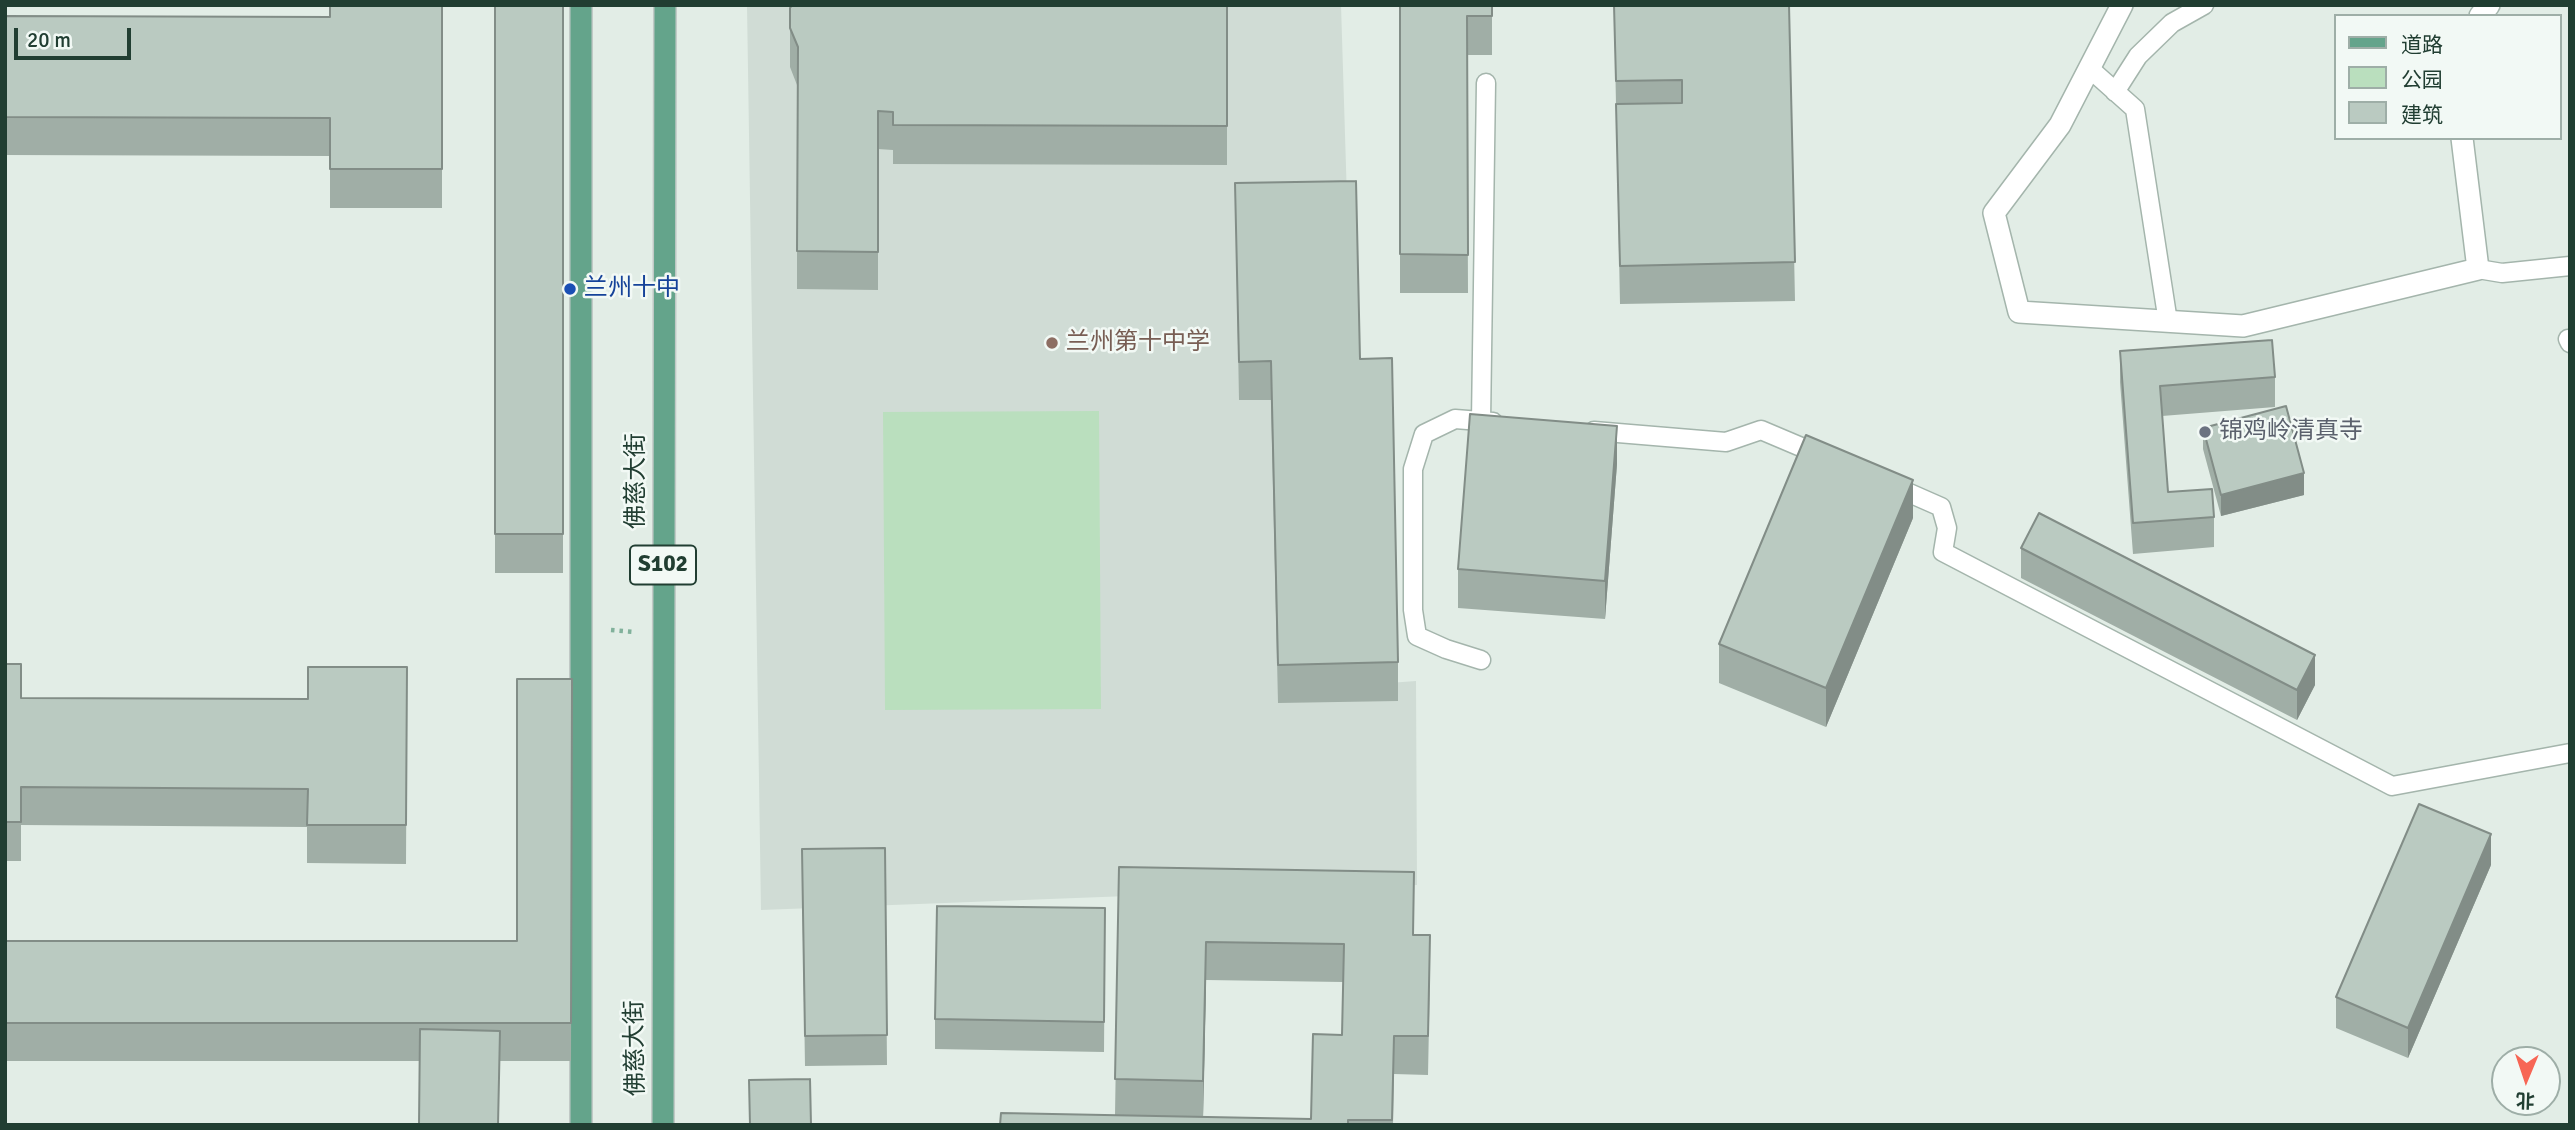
<!DOCTYPE html>
<meta charset="utf-8">
<style>
body{margin:0}
#map{position:relative;width:2575px;height:1130px;overflow:hidden;background:#e2ede6;font-family:Signika,"Noto Sans SC",sans-serif}
canvas{display:block}
.frame{position:absolute;inset:0;border:7px solid #213e32;pointer-events:none}
.legend{position:absolute;left:2334px;top:14px;width:228px;height:126px;box-sizing:border-box;background:#f2f9f5;border:2px solid #9eaea7;margin:0;padding:9px 12px;list-style:none;font-size:21px;color:#213e32}
.legend li{display:flex;align-items:center;gap:14px;height:35px}
.legend b{width:35px;border:2px solid #9eaea7}
.north{position:absolute;left:2491px;top:1046px;width:70px;height:70px;box-sizing:border-box;background:#f2f9f5;border:2px solid #9eaea7;border-radius:50%;rotate:182deg;font-size:19px;font-weight:700;line-height:28px;text-align:center;color:#213e32}
.north::after{content:'';display:block;margin:auto;width:24px;height:32px;background:#f76655;clip-path:polygon(50% 0,100% 100%,50% 72%,0 100%)}
.scale{position:absolute;left:14px;top:28px;width:117px;height:32px;box-sizing:border-box;border:4px solid #213e32;border-top:0;padding-left:9px;font-size:21px;line-height:24px;white-space:nowrap;color:#213e32;-webkit-text-stroke:5px #f2f9f5;paint-order:stroke}
</style>
<div id="map">
<canvas width="2575" height="1130"></canvas>
<div class="frame"></div>
<ul class="legend">
<li><b style="height:9px;background:#64a48b"></b>道路</li>
<li><b style="height:19px;background:#badfbe"></b>公园</li>
<li><b style="height:19px;background:#bacac1"></b>建筑</li>
</ul>
<div class="north">北</div>
<div class="scale">20 m</div>
</div>
<script>
const g = document.querySelector('canvas').getContext('2d');
g.lineJoin = 'round';
function fill(path, color) { g.fillStyle = color; g.fill(path, 'evenodd'); }
const poly = rows => new Path2D(rows.map(r => 'M' + r).join(''));
function trace(path, color, width, dash) { g.strokeStyle = color; g.lineWidth = width; g.lineCap = dash ? 'butt' : 'round'; g.setLineDash(dash || []); g.stroke(path); }
function drawText(font, color, halo, rows, align = 'center') {
  g.font = font + ' Signika,"Noto Sans SC",sans-serif'; g.lineWidth = 5; g.setLineDash([]); g.textBaseline = 'middle'; g.strokeStyle = halo; g.fillStyle = color; for (const [text, x, y, turn = 0] of rows) {
    g.save(); g.translate(x, y); g.rotate((+turn || 0) * Math.PI / 180); g.textAlign = isNaN(turn) ? turn : align; if (halo) g.strokeText(text, 0, 0); g.fillText(text, 0, 0); g.restore();
  }
}
fill(poly([
 [747,5,1341,5,1362,685,1416,681,1417,885,761,910]
]), '#d0dcd5');
fill(poly([
 [1099,411,1101,709,885,710,883,412]
]), '#badfbe');
const service = poly([
 [2089,68,2135,109,2168,322],
 [2115,92,2138,56,2172,23,2204,5],
 [2478,269,2502,273,2570,266],
 [2568,339,2570,343],
 [1481,421,1486,83],
 [1594,431,1726,442,1761,430,1820,455],
 [1891,485,1941,507,1947,528,1943,552,2392,786,2570,753],
 [1481,660,1446,649,1417,636,1413,610,1413,469,1424,434,1455,419,1493,422]
]);
const minor = poly([
 [2122,5,2060,125,1994,213,2019,312,2243,326,2478,269,2462,138],
 [2480,16,2489,5]
]);
const primary = poly([
 [581,5,581,1125],
 [663,1125,665,5]
]);
trace(service, '#a4b5ac', 21);
trace(minor, '#a4b5ac', 24);
trace(primary, '#c1c9c6', 24);
trace(poly([
 [611,630,634,632]
]), '#81b19b', 4.5, [3.5, 5]);
trace(service, '#fff', 18);
trace(minor, '#fff', 21);
trace(primary, '#64a48b', 21);
fill(poly([
 [442,5,442,208,330,208,330,156,5,155,5,16,330,17],
 [495,5,563,5,563,573,495,573],
 [1227,5,1227,165,893,164,893,150,878,149,878,290,797,289,797,85,790,67,790,8,889,6],
 [1400,5,1492,5,1492,55,1467,55,1468,293,1400,293],
 [1614,5,1789,5,1795,301,1620,304],
 [1235,183,1360,359,1398,662,1398,701,1278,703,1271,400,1239,400],
 [2120,351,2275,377,2275,407,2162,416,2168,492,2214,517,2214,547,2133,554,2120,382],
 [2203,428,2304,495,2221,516,2203,449],
 [1617,464,1605,619,1458,608,1458,569],
 [1913,518,1826,727,1719,683,1719,644],
 [2021,548,2315,685,2297,720,2021,578],
 [5,664,21,698,308,699,407,667,406,864,307,863,307,827,21,825,21,861,5,861],
 [572,679,571,1061,5,1061,5,941,517,941],
 [885,848,887,1065,805,1066,802,879],
 [2491,865,2408,1058,2336,1028,2336,997],
 [1119,867,1414,935,1430,973,1428,1075,1394,1074,1393,1125,1000,1125,1115,1115],
 [1206,980,1343,982,1342,1035,1311,1119,1203,1117],
 [1105,908,1104,1052,935,1049,935,1019]
]), '#a0aea6');
fill(poly([
 [1617,426,1617,464,1605,619,1605,581],
 [2304,473,2304,495,2221,516,2221,495],
 [1913,480,1913,518,1826,727,1826,688],
 [2315,655,2315,685,2297,720,2297,690],
 [2491,834,2491,865,2408,1058,2408,1028],
 [1206,942,1206,980,1203,1119,1203,1081]
]), '#828d87');
const building = poly([
 [330,5,442,5,442,169,330,169,330,118,5,117,5,16,330,17,330,5],
 [495,5,563,5,563,534,495,534,495,5],
 [792,5,1227,5,1227,126,893,125,893,112,878,111,878,252,797,251,798,47,790,28,790,8,792,5],
 [1400,5,1492,5,1492,16,1467,16,1468,255,1400,254,1400,5],
 [1614,5,1789,5,1795,262,1620,266,1616,104,1682,103,1682,80,1616,81,1614,5],
 [1356,181,1360,359,1392,358,1398,662,1278,665,1271,361,1239,362,1235,183,1356,181],
 [2272,340,2275,377,2160,386,2168,492,2212,489,2214,517,2133,523,2120,351,2272,340],
 [2286,406,2304,473,2221,495,2203,428,2286,406],
 [1470,414,1617,426,1605,581,1458,569,1470,414],
 [1806,435,1913,480,1826,688,1719,644,1806,435],
 [2039,513,2315,655,2297,690,2021,548,2039,513],
 [5,664,21,664,21,698,308,699,308,667,407,667,406,825,307,825,308,789,21,787,21,822,5,822,5,664],
 [517,679,572,679,571,1023,5,1023,5,941,517,941,517,679],
 [2419,804,2491,834,2408,1028,2336,997,2419,804],
 [885,848,887,1035,805,1036,802,849,885,848],
 [1119,867,1414,872,1413,935,1430,935,1428,1036,1394,1036,1392,1120,1348,1120,1348,1125,1000,1125,1001,1113,1311,1119,1313,1034,1342,1035,1344,944,1206,942,1203,1081,1115,1079,1119,867],
 [937,906,1105,908,1104,1022,935,1019,937,906],
 [420,1029,500,1031,498,1125,419,1125,420,1029],
 [810,1079,811,1125,750,1125,749,1080,810,1079]
]);
fill(building, '#bacac1');
trace(building, '#828d87', 2);
for (const [x, y, r, color] of [
 [570,289,7,"#1a4fb4"],
 [1052,343,7,"#8d6e63"],
 [2205,432,7,"#6b7280"]
]) { const dot = new Path2D(); dot.arc(x, y, r, 0, 2 * Math.PI); g.fillStyle = color; g.fill(dot); trace(dot, '#f2f9f5', 2.5); }
for (const [x, y, w] of [
 [663,565,66]
]) { const box = new Path2D(); box.roundRect(x - w / 2, y - 19.5, w, 39, 5); g.fillStyle = '#f2f9f5'; g.fill(box); trace(box, '#213e32', 2); }
drawText('bold 23px', '#213e32', null, [
 ["S102",663,565]
]);
drawText('24px', '#164399', '#f2f9f5', [
 ["兰州十中",584,289]
], 'left');
drawText('24px', '#785e54', '#f2f9f5', [
 ["兰州第十中学",1066,343]
], 'left');
drawText('24px', '#5b616d', '#f2f9f5', [
 ["锦鸡岭清真寺",2219,432]
], 'left');
drawText('24px', '#213e32', '#f2f9f5', [
 ["佛慈大街",637,481,-90],
 ["佛慈大街",636,1048,-91]
]);
</script>
